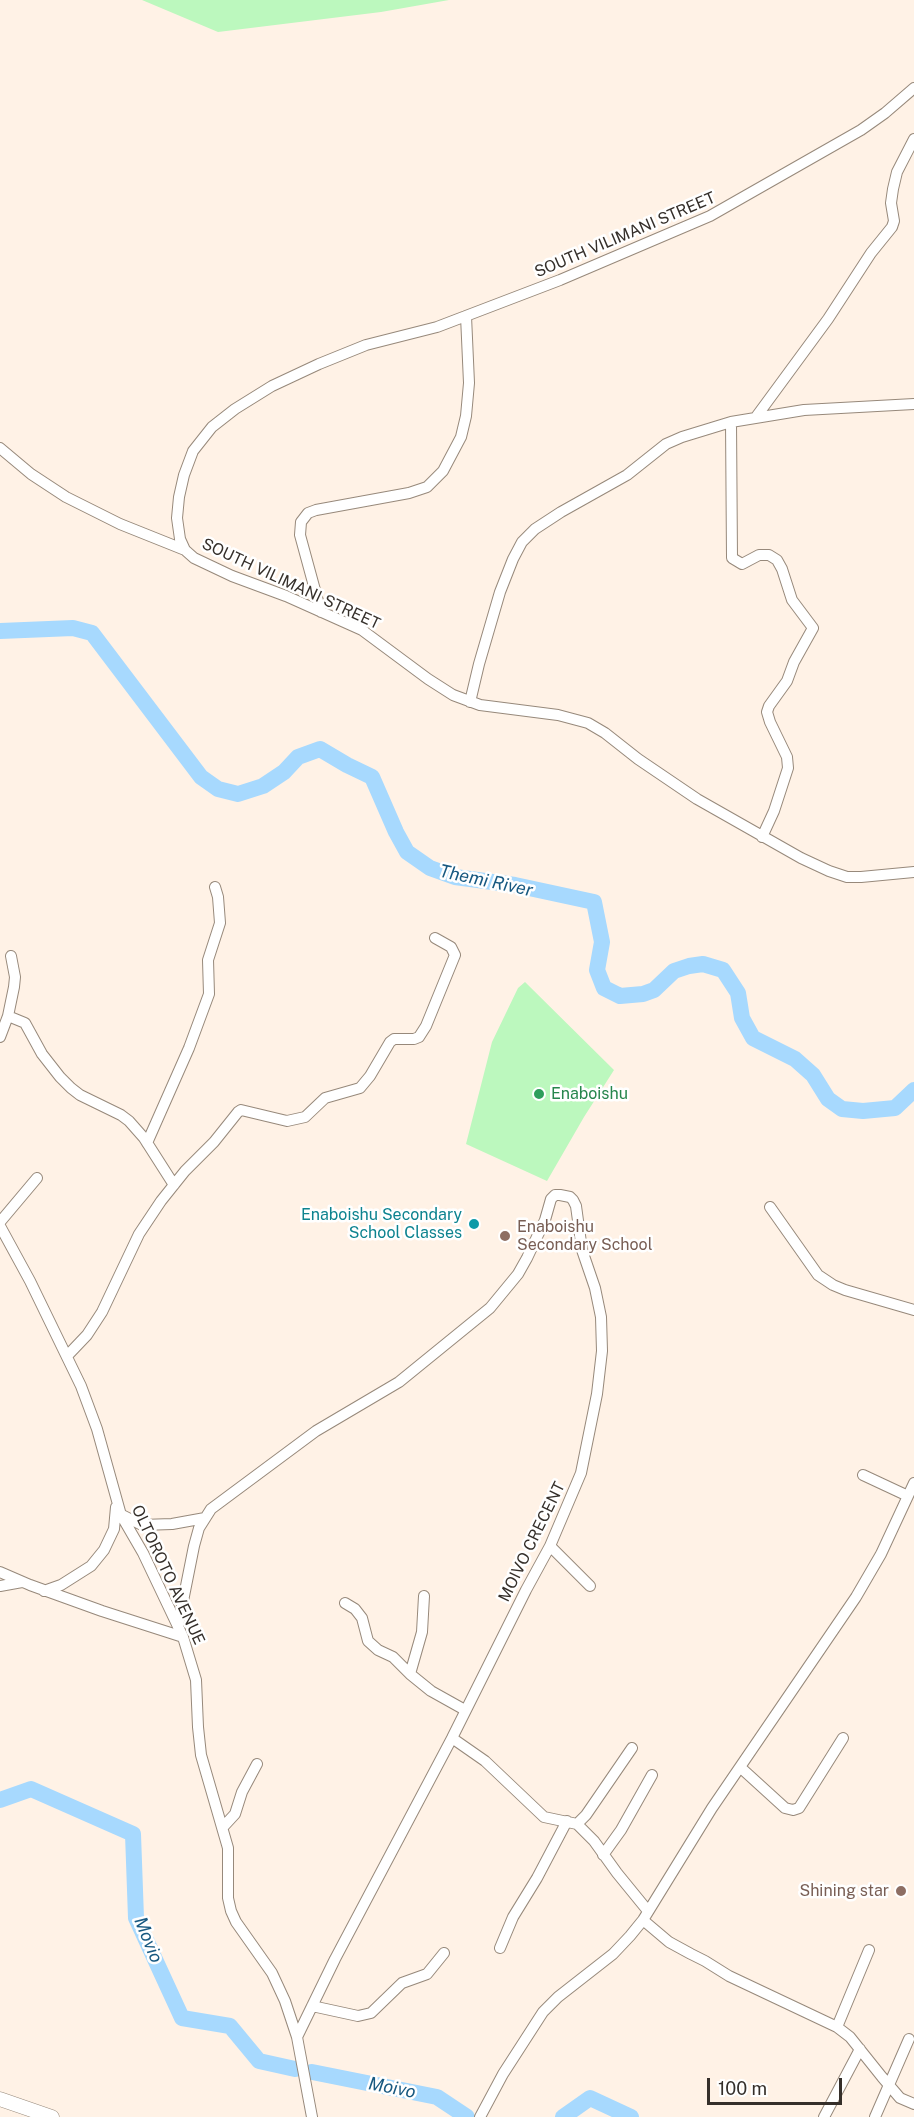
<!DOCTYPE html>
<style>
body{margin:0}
#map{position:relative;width:914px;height:2117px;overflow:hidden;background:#fff2e6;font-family:"Public Sans",sans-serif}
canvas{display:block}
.scale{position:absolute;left:707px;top:2078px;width:135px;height:27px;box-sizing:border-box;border:3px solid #352f2a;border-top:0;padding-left:8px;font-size:18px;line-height:21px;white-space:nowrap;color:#352f2a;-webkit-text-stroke:4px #fff;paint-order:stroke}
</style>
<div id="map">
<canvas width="914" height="2117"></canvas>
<div class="scale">100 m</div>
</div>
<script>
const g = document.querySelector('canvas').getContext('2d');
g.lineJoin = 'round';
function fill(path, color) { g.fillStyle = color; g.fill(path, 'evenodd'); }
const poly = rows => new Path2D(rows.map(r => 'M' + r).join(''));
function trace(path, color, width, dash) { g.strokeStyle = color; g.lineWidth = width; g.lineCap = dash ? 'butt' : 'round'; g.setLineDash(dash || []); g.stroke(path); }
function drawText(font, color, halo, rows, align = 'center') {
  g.font = font + ' "Public Sans",sans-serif'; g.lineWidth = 5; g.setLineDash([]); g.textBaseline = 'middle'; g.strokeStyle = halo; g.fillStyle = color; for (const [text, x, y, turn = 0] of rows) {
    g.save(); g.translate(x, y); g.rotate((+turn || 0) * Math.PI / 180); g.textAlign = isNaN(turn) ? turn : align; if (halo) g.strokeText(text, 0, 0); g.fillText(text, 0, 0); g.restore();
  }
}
fill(poly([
 [142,0,449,0,381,12,218,32],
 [525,982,614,1070,584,1117,547,1181,466,1144,492,1042,518,988]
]), '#bcf8be');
trace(poly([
 [0,631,73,628,92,633,201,777,218,789,238,794,263,786,284,772,298,757,320,749,347,765,372,777,396,832,407,852,430,868,455,877,515,885,594,902,602,942,597,970,604,988,620,996,643,994,654,990,674,971,689,966,703,964,723,970,738,993,742,1018,753,1038,795,1059,813,1075,828,1099,842,1109,863,1111,895,1108,914,1090],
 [0,1800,31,1789,133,1834,136,1918,182,2018,230,2026,259,2061,295,2069],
 [312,2072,437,2097,467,2117],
 [563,2117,590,2098,631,2117]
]), '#a7d9fe', 16);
const street = poly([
 [914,88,885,113,861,130,710,216,560,280,437,327,366,345,319,364,272,386,235,409,212,427,193,451,184,475,179,497,177,518,180,539,185,550,194,558,232,576,286,596,362,630,428,679,453,695,480,705,558,715,588,723,605,733,638,759,697,799,801,858,829,871,847,877,861,877,914,872],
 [756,417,828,319,871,253,892,227,894,221,891,203,893,189,897,172,914,139],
 [731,422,732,558,742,564,759,555,769,555,777,560,782,569,792,600,813,628,794,662,787,681,769,706,767,712,770,722,787,757,788,768,774,811,762,837],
 [0,448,31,474,66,497,120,524,185,550],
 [321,612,300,535,301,522,308,513,316,510,409,493,427,487,443,471,461,437,466,416,469,383,466,316],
 [470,702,479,664,500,592,513,559,522,542,535,529,561,512,627,475,666,444,682,437,731,422,804,410,914,404],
 [8,1016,25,1023,42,1054,60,1077,71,1088,80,1095,121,1115,129,1121,144,1138,174,1185],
 [0,1037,8,1016,14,987,15,977,11,956],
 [147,1143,189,1048,209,994,208,960,220,923,218,897,215,887],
 [770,1207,818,1275,833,1285,845,1290,914,1310],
 [0,1222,37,1178],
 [0,1226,30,1281,81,1386,97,1429,121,1515,143,1553,183,1637,196,1680,198,1727,201,1755,228,1848,228,1898,231,1911,236,1922,272,1973,285,2001,297,2037,312,2117],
 [67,1356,87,1335,102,1312,139,1234,161,1201,185,1171,214,1142,238,1112,241,1110,287,1121,305,1117,325,1098,360,1088,370,1076,390,1042,394,1039,414,1039,419,1037,426,1026,455,955,451,947,435,938],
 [863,1475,908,1496],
 [122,1515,142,1525,172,1524,205,1518],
 [550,1546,590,1586],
 [0,1572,30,1585,102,1611,183,1637],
 [0,1586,22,1582],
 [44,1591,61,1585,91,1566,104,1550,114,1529,116,1507],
 [345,1603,355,1609,362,1618,368,1641,378,1650,393,1657,410,1674,431,1691,465,1710],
 [178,1626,194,1546,199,1528,211,1509,316,1431,399,1382,490,1308,518,1274,527,1258,545,1220,551,1199,555,1195,560,1195,570,1197,573,1200,576,1206,582,1250,595,1288,601,1317,602,1351,597,1394,581,1473,550,1546,526,1590,452,1738,335,1959,297,2037],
 [410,1674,422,1632,424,1596],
 [452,1738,485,1761,544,1817,577,1824,594,1841,617,1873,648,1911],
 [740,1767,785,1808,793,1810,799,1808,843,1738],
 [577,1824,586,1815,632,1748],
 [223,1827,235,1814,242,1792,257,1764],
 [603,1855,621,1830,652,1775],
 [643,1920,669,1942,691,1954,705,1961,729,1976,837,2027,850,2037,882,2077,900,2098,914,2104],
 [500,1948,513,1917,537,1878,567,1821],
 [312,2006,358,2016,371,2013,402,1983,427,1974,444,1953],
 [837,2027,869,1950],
 [480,2117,503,2074,543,2012,558,1997,613,1954,630,1936,643,1920,712,1808,856,1597,881,1554,914,1483],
 [824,2117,860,2049],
 [875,2117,909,2039]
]);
const secondary = poly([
 [0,2099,52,2117]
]);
trace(street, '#97897b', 12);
trace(secondary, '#97897b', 15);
trace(street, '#fff', 10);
trace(secondary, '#fff', 14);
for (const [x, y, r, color] of [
 [539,1094,6,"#2e9e5b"],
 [474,1224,6,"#0f9aa8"],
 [505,1236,6,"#8d6e63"],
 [901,1891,6,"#8d6e63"]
]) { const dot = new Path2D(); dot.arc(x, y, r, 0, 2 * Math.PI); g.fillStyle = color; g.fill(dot); trace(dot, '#fff', 2); }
drawText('16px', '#352f2a', '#fff', [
 ["SOUTH VILIMANI STREET",625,235,-23],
 ["SOUTH VILIMANI STREET",291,584,25],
 ["MOIVO CRECENT",532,1542,-64],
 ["OLTOROTO AVENUE",168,1575,65]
]);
drawText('16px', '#27864d', '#fff', [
 ["Enaboishu",551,1094]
], 'left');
drawText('16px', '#0d838f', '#fff', [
 ["Enaboishu Secondary",462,1215],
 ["School Classes",462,1233]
], 'right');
drawText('16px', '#785e54', '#fff', [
 ["Enaboishu",517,1227],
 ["Secondary School",517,1245],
 ["Shining star",889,1891,"right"]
], 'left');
drawText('italic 18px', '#185981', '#fff', [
 ["Themi River",486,881,12],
 ["Movio",148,1940,68],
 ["Moivo",392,2088,11]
]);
</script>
